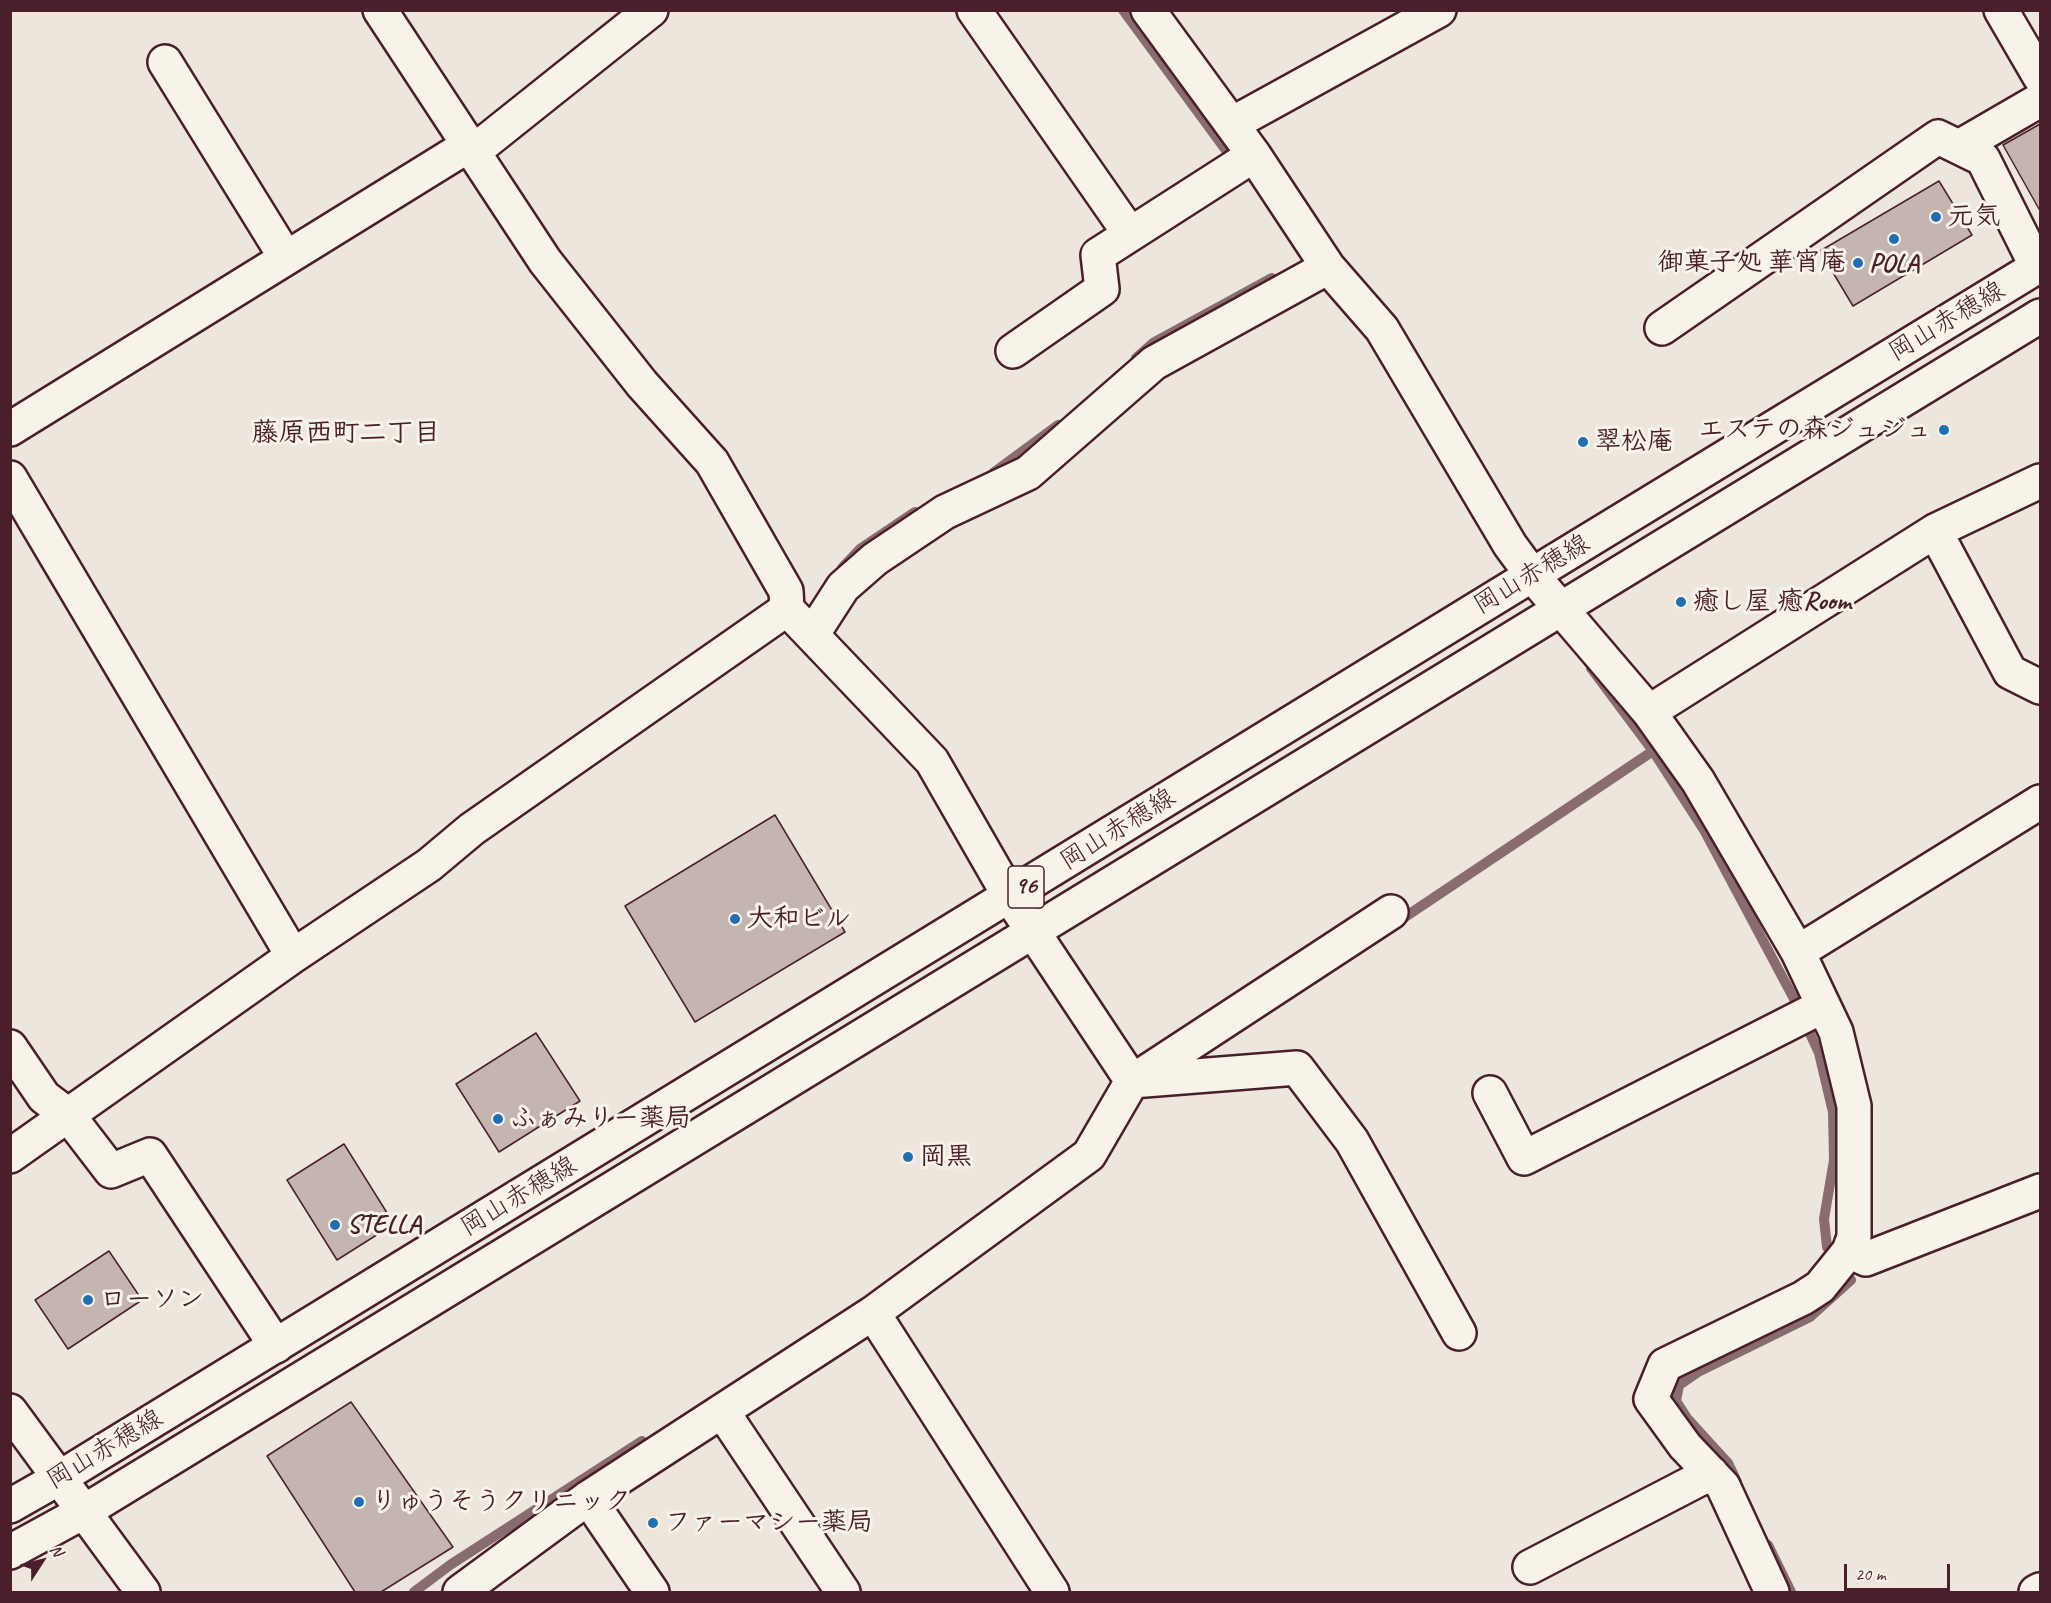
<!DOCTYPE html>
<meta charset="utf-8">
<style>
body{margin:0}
#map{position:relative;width:2051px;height:1603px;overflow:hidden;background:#ece6dd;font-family:Caveat,sans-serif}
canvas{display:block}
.frame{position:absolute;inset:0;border:12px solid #4a1f2b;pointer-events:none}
.north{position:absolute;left:12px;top:1531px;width:60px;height:60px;-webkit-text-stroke:4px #f7f3e8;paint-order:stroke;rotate:54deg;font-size:16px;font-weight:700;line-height:24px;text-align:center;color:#4a1f2b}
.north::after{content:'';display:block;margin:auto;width:21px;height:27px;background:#4a1f2b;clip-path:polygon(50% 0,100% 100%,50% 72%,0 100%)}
.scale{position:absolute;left:1844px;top:1564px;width:106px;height:27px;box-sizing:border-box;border:3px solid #4a1f2b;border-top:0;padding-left:8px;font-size:18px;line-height:21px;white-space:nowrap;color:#4a1f2b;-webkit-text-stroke:4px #f7f3e8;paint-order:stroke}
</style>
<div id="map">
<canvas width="2051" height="1603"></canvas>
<div class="frame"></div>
<div class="north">N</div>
<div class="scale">20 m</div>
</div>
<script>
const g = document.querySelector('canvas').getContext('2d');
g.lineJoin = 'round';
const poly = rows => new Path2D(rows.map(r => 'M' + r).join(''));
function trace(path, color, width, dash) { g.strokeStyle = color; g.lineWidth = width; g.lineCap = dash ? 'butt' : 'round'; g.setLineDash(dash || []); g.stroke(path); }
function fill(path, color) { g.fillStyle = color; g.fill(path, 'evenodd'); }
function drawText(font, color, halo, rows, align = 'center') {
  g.font = font + ' Caveat,"Klee One",sans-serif'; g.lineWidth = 6; g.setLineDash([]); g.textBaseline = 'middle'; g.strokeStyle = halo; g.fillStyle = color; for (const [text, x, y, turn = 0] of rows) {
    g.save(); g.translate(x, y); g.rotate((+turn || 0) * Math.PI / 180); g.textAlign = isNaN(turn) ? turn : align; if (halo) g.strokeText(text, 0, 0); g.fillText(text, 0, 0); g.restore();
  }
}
trace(poly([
 [1123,10,1228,153],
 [1136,358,1153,343,1272,278],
 [993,473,1058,425],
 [842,568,860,549,915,512],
 [1591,668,1653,751,1704,830,1793,997,1819,1053,1833,1112,1834,1160,1824,1219,1827,1247,1851,1280,1810,1317,1698,1372,1679,1385,1676,1401,1687,1418,1728,1463,1737,1482],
 [1396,923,1653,751],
 [1768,1545,1791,1592],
 [414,1592,450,1565,642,1441]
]), '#896c6f', 10);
const building = poly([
 [2040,124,2040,208,2039,209,2003,145,2040,124],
 [1939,181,1972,235,1853,306,1820,251,1939,181],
 [775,815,845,932,695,1022,625,906,775,815],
 [536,1033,580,1101,499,1152,456,1084,536,1033],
 [344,1144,394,1224,337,1260,287,1180,344,1144],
 [109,1251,142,1300,68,1349,35,1300,109,1251],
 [351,1402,453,1547,381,1592,355,1592,267,1456,351,1402]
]);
fill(building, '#c4b5b0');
trace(building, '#4a1f2b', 1.5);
const minor = poly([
 [380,10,545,261,642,384,712,462,786,591,787,609,932,761,1010,897,1132,1081,1089,1155,873,1313,588,1498,460,1592],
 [974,10,1130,234],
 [1148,10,1254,155,1328,267,1382,329,1510,545,1532,575,1649,712,1698,781,1798,952,1836,1032,1854,1106,1854,1237,1849,1251,1820,1287,1803,1298,1665,1365,1651,1399,1685,1446,1723,1486,1772,1592],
 [2001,10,2040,77],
 [165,62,286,258],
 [1232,124,1439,10],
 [1959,147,2040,100],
 [473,152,651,10],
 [1662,328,1938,137,1983,159,2037,267],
 [1013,351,1102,289,1098,255,1254,155],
 [10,429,469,145],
 [10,478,293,956],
 [1935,531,2010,672,2040,687],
 [812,635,843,587,875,559,945,512,1028,473,1154,363,1328,267],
 [1649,712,1935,531,2040,481],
 [1798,952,2040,802],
 [10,1047,44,1097,68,1115,111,1171,150,1155,276,1346],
 [1136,1079,1391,912],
 [1132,1081,1297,1068,1352,1141,1459,1333],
 [1490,1093,1524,1158,1823,1006],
 [10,1156,293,956,429,865,472,829,787,609],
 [1849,1251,1866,1259,2040,1191],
 [873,1313,1052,1592],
 [10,1411,143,1592],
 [722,1411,843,1592],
 [588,1498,652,1592],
 [1530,1567,1711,1473],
 [2036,1592,2040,1590]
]);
const major = poly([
 [10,1506,61,1477,1532,575,2040,265],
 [10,1552,85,1511,2040,316]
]);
trace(minor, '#4a1f2b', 38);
trace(major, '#4a1f2b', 38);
trace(minor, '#f7f3e8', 33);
trace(major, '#f7f3e8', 33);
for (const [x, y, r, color] of [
 [1936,217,6,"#1f6fb2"],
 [1894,239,6,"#1f6fb2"],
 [1858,263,6,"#1f6fb2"],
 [1944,430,6,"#1f6fb2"],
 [1583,442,6,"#1f6fb2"],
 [1681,602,6,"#1f6fb2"],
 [735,919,6,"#1f6fb2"],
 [498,1119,6,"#1f6fb2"],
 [908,1157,6,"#1f6fb2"],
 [335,1225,6,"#1f6fb2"],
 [88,1300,6,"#1f6fb2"],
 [359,1502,6,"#1f6fb2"],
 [653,1523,6,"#1f6fb2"]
]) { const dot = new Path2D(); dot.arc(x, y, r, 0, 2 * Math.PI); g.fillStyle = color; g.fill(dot); trace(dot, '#f7f3e8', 2); }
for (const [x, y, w] of [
 [1026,887,36]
]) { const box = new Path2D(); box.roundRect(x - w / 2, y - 21, w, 42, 4.5); g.fillStyle = '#f7f3e8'; g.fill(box); trace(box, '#4a1f2b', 1.5); }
drawText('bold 24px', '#4a1f2b', null, [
 ["96",1026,887]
]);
drawText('bold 26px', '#4a1f2b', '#f7f3e8', [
 ["元気",1948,217],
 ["御菓子処 華宵庵",1846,263,"right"],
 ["POLA",1894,264,"center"],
 ["エステの森ジュジュ",1932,430,"right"],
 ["翠松庵",1595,442],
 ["癒し屋 癒Room",1693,602],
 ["大和ビル",747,919],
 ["ふぁみりー薬局",510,1119],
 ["岡黒",920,1157],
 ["STELLA",347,1225],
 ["ローソン",100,1300],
 ["りゅうそうクリニック",371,1502],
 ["ファーマシー薬局",665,1523]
], 'left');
drawText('26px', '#4a1f2b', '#f7f3e8', [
 ["岡山赤穂線",1947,322,-31],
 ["岡山赤穂線",1532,575,-31],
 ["岡山赤穂線",1118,830,-32],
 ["岡山赤穂線",519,1197,-31],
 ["岡山赤穂線",105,1450,-31]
]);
drawText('bold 27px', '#4a1f2b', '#f7f3e8', [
 ["藤原西町二丁目",346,434]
]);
</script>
